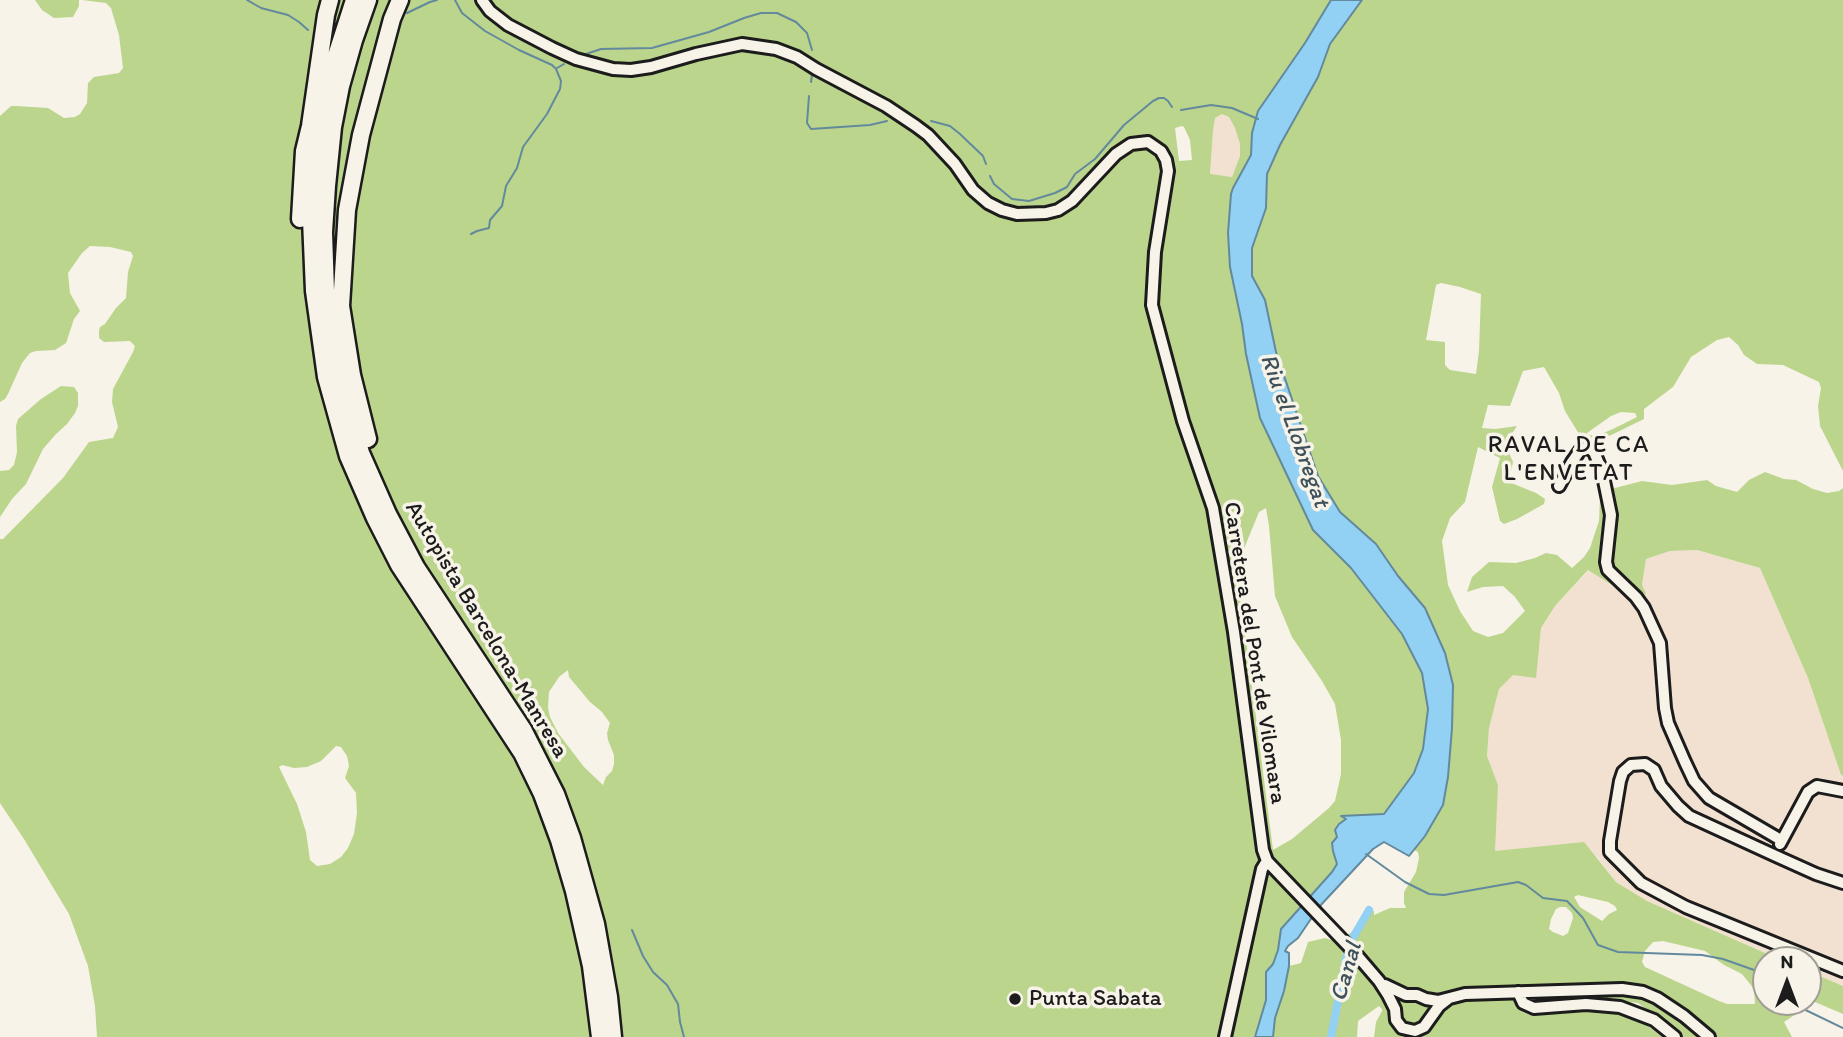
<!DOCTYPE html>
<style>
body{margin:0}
#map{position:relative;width:1843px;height:1037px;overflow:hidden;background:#f7f3e8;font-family:Itim,sans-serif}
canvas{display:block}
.north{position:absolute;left:1752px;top:946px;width:70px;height:70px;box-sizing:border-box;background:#f7f3e8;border:2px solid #9f9d96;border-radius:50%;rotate:0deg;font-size:19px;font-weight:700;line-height:28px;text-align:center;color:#1c1c1c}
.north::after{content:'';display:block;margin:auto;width:24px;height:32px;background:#1c1c1c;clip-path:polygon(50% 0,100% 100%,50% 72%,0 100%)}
</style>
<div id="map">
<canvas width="1843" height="1037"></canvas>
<div class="north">N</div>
</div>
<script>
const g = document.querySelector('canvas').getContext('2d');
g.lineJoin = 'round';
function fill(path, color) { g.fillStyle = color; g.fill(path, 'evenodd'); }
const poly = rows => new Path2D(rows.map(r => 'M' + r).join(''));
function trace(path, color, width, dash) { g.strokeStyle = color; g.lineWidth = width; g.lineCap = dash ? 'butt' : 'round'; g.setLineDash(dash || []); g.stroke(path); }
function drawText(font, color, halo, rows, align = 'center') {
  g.font = font + ' Itim,sans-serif'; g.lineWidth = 7; g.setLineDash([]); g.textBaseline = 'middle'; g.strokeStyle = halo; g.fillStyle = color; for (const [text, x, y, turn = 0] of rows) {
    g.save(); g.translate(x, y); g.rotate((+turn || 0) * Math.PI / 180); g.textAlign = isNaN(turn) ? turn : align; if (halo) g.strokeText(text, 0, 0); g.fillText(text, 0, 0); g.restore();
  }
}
fill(poly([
 [1222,113,1229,117,1235,128,1240,144,1240,156,1232,177,1210,175,1213,131,1215,118],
 [1697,550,1760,568,1808,678,1841,775,1843,776,1843,986,1808,971,1808,960,1781,960,1647,901,1616,882,1597,857,1494,851,1498,785,1487,756,1489,728,1499,689,1539,648,1541,628,1555,606,1589,570,1620,590,1642,585,1646,559,1670,551]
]), '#f2e1d0');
fill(poly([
 [35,0,79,0,79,6,73,17,54,18,42,10],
 [82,0,1331,0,1305,43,1258,112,1252,133,1251,155,1233,188,1231,194,1228,233,1230,267,1242,324,1246,354,1260,418,1313,529,1351,568,1402,634,1422,673,1428,709,1423,749,1414,773,1384,814,1342,817,1346,819,1337,837,1333,851,1337,864,1332,871,1281,929,1278,950,1273,964,1266,972,1266,1000,1255,1037,97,1037,95,1006,88,966,69,914,24,839,0,803,0,539,3,539,63,478,89,442,113,438,118,427,112,402,113,389,133,352,135,346,130,341,104,342,99,338,99,331,100,327,105,324,116,308,126,298,128,272,133,256,131,252,110,247,90,246,82,253,68,273,70,293,80,311,74,319,66,343,55,350,36,351,30,353,22,363,8,394,5,399,0,402,0,116,11,106,17,106,48,108,64,118,75,117,80,114,87,103,88,83,94,77,119,73,123,68,119,35,111,8,106,3],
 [1222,114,1229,117,1235,128,1240,144,1240,156,1232,177,1210,174,1213,131,1215,118],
 [1182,126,1184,127,1190,140,1192,160,1179,161,1175,128],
 [1266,508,1269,526,1275,596,1292,637,1322,681,1335,704,1341,740,1341,774,1335,801,1329,808,1292,839,1273,850,1238,577,1243,551,1259,512],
 [568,670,569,677,590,702,602,712,610,723,607,733,608,740,614,755,614,764,612,771,606,777,603,785,584,767,558,733,550,717,548,708,549,692,559,677],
 [336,746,341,747,347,756,349,766,345,778,356,793,357,813,354,834,348,848,341,857,330,864,317,866,310,860,306,832,297,804,279,767,282,765,294,768,307,767,321,761],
 [1362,0,1843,0,1843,471,1820,426,1818,406,1821,388,1819,382,1783,365,1757,364,1744,355,1738,345,1729,337,1717,340,1691,357,1673,387,1644,409,1644,419,1601,440,1596,447,1603,458,1612,487,1615,488,1642,481,1672,485,1707,480,1716,486,1737,492,1749,480,1765,472,1784,479,1796,480,1813,489,1827,493,1839,491,1843,488,1843,776,1841,775,1808,678,1760,568,1697,550,1670,551,1646,559,1642,585,1646,594,1630,601,1620,590,1588,570,1555,606,1541,628,1536,678,1513,675,1499,689,1489,728,1487,756,1498,785,1495,851,1584,842,1616,882,1647,901,1781,960,1766,960,1766,1002,1799,1002,1796,1014,1784,1022,1792,1037,1684,1037,1638,1003,1599,998,1513,1000,1521,1011,1529,1015,1563,1011,1617,1013,1644,1023,1662,1037,1374,1037,1376,1022,1382,1011,1382,1009,1379,1006,1358,1021,1357,1037,1273,1037,1275,1018,1284,991,1289,966,1301,963,1308,942,1325,938,1338,942,1356,929,1367,908,1374,911,1374,915,1390,908,1406,908,1404,903,1404,892,1416,872,1419,858,1418,852,1414,850,1425,836,1443,804,1448,777,1453,685,1398,576,1376,544,1340,512,1318,476,1276,352,1265,300,1252,276,1252,248,1266,208,1267,174,1280,145,1318,77,1330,44],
 [1441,283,1460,287,1481,294,1479,351,1476,374,1450,370,1445,365,1445,342,1426,340,1436,285],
 [1544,367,1559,393,1565,411,1579,434,1578,448,1583,454,1589,455,1593,462,1600,498,1599,521,1590,548,1584,557,1572,568,1557,555,1546,553,1535,558,1516,563,1489,562,1472,577,1467,592,1483,587,1503,586,1515,597,1525,611,1503,633,1488,637,1473,631,1460,611,1448,585,1442,541,1450,518,1465,502,1478,447,1500,458,1492,487,1500,521,1504,524,1517,519,1544,504,1545,499,1536,493,1509,482,1513,462,1505,444,1517,426,1495,429,1482,428,1488,405,1510,406,1523,371],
 [1621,412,1635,413,1637,417,1613,429,1596,436,1588,435,1587,433,1611,416],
 [1578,895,1608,902,1615,906,1617,910,1609,914,1602,921,1580,907,1574,897],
 [1560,907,1566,907,1572,913,1573,918,1568,933,1563,936,1553,932,1549,929,1551,919,1556,909],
 [1663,941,1705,951,1724,965,1742,974,1754,989,1755,1004,1727,1004,1719,1001,1645,967,1642,962,1645,951,1653,942],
 [61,386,74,387,78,393,78,406,75,413,67,424,56,434,43,449,26,484,12,499,0,517,0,471,9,470,14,465,17,452,16,426,18,419,41,399],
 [1808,971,1843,986,1843,1014,1808,999]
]), '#bbd58c');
const water = poly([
 [1331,0,1362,0,1330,44,1318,77,1280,145,1267,174,1266,208,1252,248,1252,276,1265,300,1276,352,1318,476,1340,512,1376,544,1398,576,1425,608,1445,653,1453,685,1452,728,1448,777,1443,805,1425,836,1409,856,1384,842,1373,849,1319,907,1298,938,1288,946,1285,951,1289,953,1289,966,1284,991,1275,1018,1273,1037,1255,1037,1266,1000,1266,972,1273,964,1278,950,1281,929,1332,872,1337,864,1333,851,1332,843,1337,837,1335,830,1339,824,1346,819,1341,816,1384,814,1414,773,1423,749,1428,709,1422,673,1402,634,1351,568,1313,530,1260,418,1246,354,1242,324,1230,267,1228,233,1231,194,1233,188,1251,155,1252,133,1258,111,1305,43,1331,0]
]);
fill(water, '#92d1f3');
trace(water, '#63899d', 2);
trace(poly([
 [247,0,261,8,288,15,299,22,308,30],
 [455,0,462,13,485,31,519,50,552,65,556,69,561,81,560,89,547,114,523,147,517,168,506,186,502,206,490,220,489,228,477,231,471,234],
 [407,13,430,2,437,0],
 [586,54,601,49,652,48,709,32,744,18,761,13,777,13,796,22,807,33,812,50],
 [557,68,564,64],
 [811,82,812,75],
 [809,96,807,123,811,129,870,125,887,121],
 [1181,110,1211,105,1232,108,1258,119],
 [931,121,950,126,960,134,983,156,986,164],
 [990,176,994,184,1012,199,1029,201,1055,193,1067,187,1075,174,1095,159,1124,125,1153,101,1159,98,1164,98,1168,101,1172,107],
 [1366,854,1405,882,1429,894,1444,895,1518,882,1526,885,1543,898,1567,901,1583,918,1598,945,1618,952,1702,955,1723,959,1754,970,1766,983],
 [632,930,643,956,653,972,667,985,678,1004,680,1022,684,1037],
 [1789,1002,1843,1028]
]), '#63899d', 2);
trace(poly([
 [1331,1037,1346,959,1351,941,1369,910]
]), '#92d1f3', 8);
const minor = poly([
 [482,0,490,11,508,25,552,48,576,59,613,69,631,70,651,67,696,54,742,44,776,49,797,57,816,69,886,106,916,126,928,135,955,164,973,190,988,203,1002,210,1017,214,1046,213,1058,210,1072,201,1116,154,1131,144,1148,142,1161,151,1166,160,1168,171,1155,252,1152,305,1183,421,1213,508,1234,632,1263,850,1267,861,1355,953,1379,981,1388,995,1395,1009,1396,1020,1402,1028,1415,1031,1424,1027,1439,1006,1448,999],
 [1559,486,1572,462,1581,449,1589,448,1594,452,1602,471,1611,515,1606,562,1608,570,1636,597,1644,608,1660,643,1665,708,1668,723,1685,762,1694,781,1709,798,1781,840],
 [1780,844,1808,792,1817,786,1843,791],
 [1843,883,1816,874,1776,856,1689,816,1678,806,1661,786,1654,770,1645,764,1631,765,1623,772,1620,781,1610,841,1610,852,1641,883,1686,907,1843,971],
 [1385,985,1406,995,1417,995,1426,999,1438,1001,1465,994,1622,989,1643,992,1657,998,1684,1016,1709,1037],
 [1518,992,1523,1003,1534,1008,1586,1004,1620,1007,1654,1020,1675,1037],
 [1225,1037,1262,869,1267,861]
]);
const highway = poly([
 [354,0,336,56,324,107,317,151,311,219,314,291,326,377,348,456,375,518,399,565,522,753,542,794,559,840,574,891,591,966,600,1037],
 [368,0,354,40,341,86,333,127,327,186,324,232,326,291,335,355,361,453,388,514,416,567,524,731,556,794,572,838,596,924,609,997,613,1037],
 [300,219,304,151,310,126,326,15,330,0],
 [368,439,352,375,341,306,347,210,361,135,392,19,400,0]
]);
trace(minor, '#1c1c1c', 16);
trace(highway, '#1c1c1c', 21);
trace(minor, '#f7f3e8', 10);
trace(highway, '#f7f3e8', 16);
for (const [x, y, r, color] of [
 [1015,999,7,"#1c1c1c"]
]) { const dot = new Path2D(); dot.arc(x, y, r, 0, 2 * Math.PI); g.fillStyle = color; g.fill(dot); trace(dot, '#f7f3e8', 2.5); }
drawText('23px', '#1c1c1c', '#f7f3e8', [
 ["Autopista Barcelona-Manresa",486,630,59],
 ["Carretera del Pont de Vilomara",1254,653,81]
]);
drawText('23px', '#1c1c1c', '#f7f3e8', [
 ["Punta Sabata",1029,999]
], 'left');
drawText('italic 24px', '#3f525c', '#f7f3e8', [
 ["Riu el Llobregat",1294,431,70],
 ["Canal",1347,972,-74]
]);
g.letterSpacing = '2px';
drawText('24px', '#1c1c1c', '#f7f3e8', [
 ["RAVAL DE CA",1569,446],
 ["L'ENVETAT",1569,474]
]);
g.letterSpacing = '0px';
</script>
